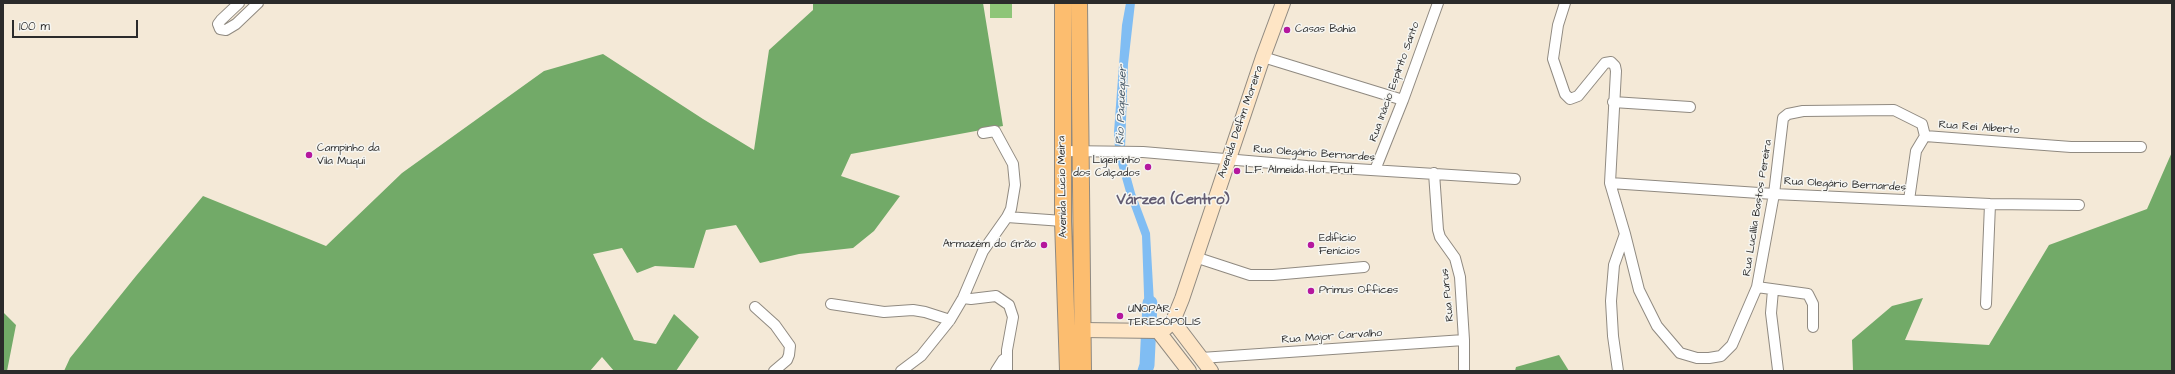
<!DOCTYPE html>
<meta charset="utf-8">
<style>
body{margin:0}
#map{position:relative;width:2175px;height:374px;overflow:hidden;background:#f4e9d7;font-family:"Architects Daughter",sans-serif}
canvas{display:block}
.frame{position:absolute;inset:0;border:4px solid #2b2b2b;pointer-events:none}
.scale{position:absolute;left:12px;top:20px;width:126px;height:18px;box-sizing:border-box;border:2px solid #2b2b2b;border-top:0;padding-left:5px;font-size:12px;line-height:14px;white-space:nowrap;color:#2b2b2b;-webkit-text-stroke:3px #f6f6f2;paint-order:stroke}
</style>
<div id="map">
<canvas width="2175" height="374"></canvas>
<div class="frame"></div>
<div class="scale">100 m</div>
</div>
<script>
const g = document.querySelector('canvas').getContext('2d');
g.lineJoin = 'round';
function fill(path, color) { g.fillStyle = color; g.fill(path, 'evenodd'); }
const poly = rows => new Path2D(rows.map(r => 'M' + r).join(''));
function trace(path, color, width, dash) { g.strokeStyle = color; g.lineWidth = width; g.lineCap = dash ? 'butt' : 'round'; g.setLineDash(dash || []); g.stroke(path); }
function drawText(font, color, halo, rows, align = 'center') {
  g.font = font + ' "Architects Daughter",sans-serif'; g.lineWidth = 3; g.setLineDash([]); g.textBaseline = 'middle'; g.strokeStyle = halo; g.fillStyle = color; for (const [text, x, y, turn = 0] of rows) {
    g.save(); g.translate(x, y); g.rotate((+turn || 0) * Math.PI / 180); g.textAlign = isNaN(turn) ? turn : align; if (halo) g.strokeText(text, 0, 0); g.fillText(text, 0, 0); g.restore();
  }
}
fill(poly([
 [990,3,1012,3,1012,18,990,18]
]), '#8ec578');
fill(poly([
 [813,3,983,3,1003,126,851,154,841,176,900,196,874,231,853,248,799,254,760,263,736,225,706,230,694,268,655,266,637,273,622,248,593,254,634,340,656,344,674,314,699,337,676,371,614,371,602,357,590,371,64,371,70,358,136,276,203,196,326,246,402,173,544,71,603,54,703,119,754,150,769,50,813,10],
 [2172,152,2172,371,1853,371,1852,340,1892,306,1923,298,1905,340,1989,345,2049,245,2147,209],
 [3,312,16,325,7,371,3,371],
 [1559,355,1569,371,1515,371,1516,367]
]), '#72aa68');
fill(poly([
 [1126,3,1135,3,1128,64,1125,148,1115,149,1114,132,1122,25],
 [1117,160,1126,160,1135,193,1150,233,1155,321,1145,323,1142,236,1126,192]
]), '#80bdf3');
trace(poly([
 [1145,371,1147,365,1150,303]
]), '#80bdf3', 15);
const minor = poly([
 [239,3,221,20,218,24,220,29,226,30,236,24,258,3],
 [1565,3,1558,25,1553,59,1565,94,1570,99,1578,96,1605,63,1611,62,1615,66,1616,71,1610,183,1625,234,1614,265,1611,301,1613,336,1618,371],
 [1263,57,1403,100],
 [1613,102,1690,107],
 [983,133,995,131,1013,164,1015,185,1011,209,1007,217],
 [1063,151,1143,152,1307,166,1515,179],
 [1375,170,1403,100,1438,3],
 [1434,173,1438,230,1440,237,1455,258,1460,277,1464,340,1464,371],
 [1610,183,1774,194,1990,204,2079,205],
 [1909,200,1916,151,1925,136],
 [1625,234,1639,290,1657,326,1680,353,1697,358,1709,358,1721,356,1732,345,1757,287,1774,194,1783,118,1788,114,1803,111,1894,110,1922,124,1925,136,2071,147,2141,147],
 [1195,257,1250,275,1273,275,1364,267],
 [1757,287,1808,294,1813,304,1813,327],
 [1773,290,1771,313,1778,370],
 [963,298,971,299,996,296,1009,305,1013,317,1007,350,1007,371],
 [831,304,884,312,913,310,925,312,950,320],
 [1986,304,1990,204],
 [755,307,775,325,790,346,789,355,787,360,774,371],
 [1201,358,1464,340],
 [901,371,921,356,950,320,963,298,983,251,1007,217,1063,221],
 [996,371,1003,360,1006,358]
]);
const secondary = poly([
 [1173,321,1211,371],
 [1083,330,1158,331,1166,328,1173,321,1182,299,1263,57,1283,3],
 [1158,331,1189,371]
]);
const primary = poly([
 [1063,3,1063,221,1068,371],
 [1079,3,1083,371]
]);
trace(minor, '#908a81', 12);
trace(secondary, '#908a81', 16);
trace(primary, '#908a81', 18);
trace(minor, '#fff', 10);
trace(secondary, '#fee5c5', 14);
trace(primary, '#fcbd6f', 16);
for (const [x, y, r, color] of [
 [1287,30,4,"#b5179e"],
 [309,155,4,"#b5179e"],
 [1148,167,4,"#b5179e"],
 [1237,171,4,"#b5179e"],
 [1044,245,4,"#b5179e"],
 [1311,245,4,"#b5179e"],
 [1311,291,4,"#b5179e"],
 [1120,316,4,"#b5179e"]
]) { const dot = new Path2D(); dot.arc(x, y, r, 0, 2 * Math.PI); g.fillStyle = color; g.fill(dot); trace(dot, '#f6f6f2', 1.5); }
drawText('11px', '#2b2b2b', '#f6f6f2', [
 ["Casas Bahia",1295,30],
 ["Campinho da",317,149],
 ["Vila Muqui",317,162],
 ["Ligeirinho",1140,161,"right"],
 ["dos Calçados",1140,174,"right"],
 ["L.F. Almeida Hot Frut",1245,171],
 ["Edifício",1319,239],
 ["Fenícios",1319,252],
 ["Armazém do Grão",1036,245,"right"],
 ["Primus Offices",1319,291],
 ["UNOPAR -",1128,310],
 ["TERESÓPOLIS",1128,323]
], 'left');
drawText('11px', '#2b2b2b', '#f6f6f2', [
 ["Rua Inácio Espírito Santo",1395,82,-70],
 ["Avenida Delfim Moreira",1241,122,-71],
 ["Rua Rei Alberto",1979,128,4],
 ["Rua Olegário Bernardes",1314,154,4],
 ["Rua Olegário Bernardes",1845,185,3],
 ["Avenida Lúcio Meira",1063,187,-91],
 ["Rua Lucíllia Bastos Pereira",1758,208,-81],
 ["Rua Purus",1448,295,-96],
 ["Rua Major Carvalho",1332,337,-4]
]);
drawText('italic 12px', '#445767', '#f6f6f2', [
 ["Rio Paquequer",1122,105,-88]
]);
drawText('bold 15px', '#635c72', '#f6f6f2', [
 ["Várzea (Centro)",1173,201]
]);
</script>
